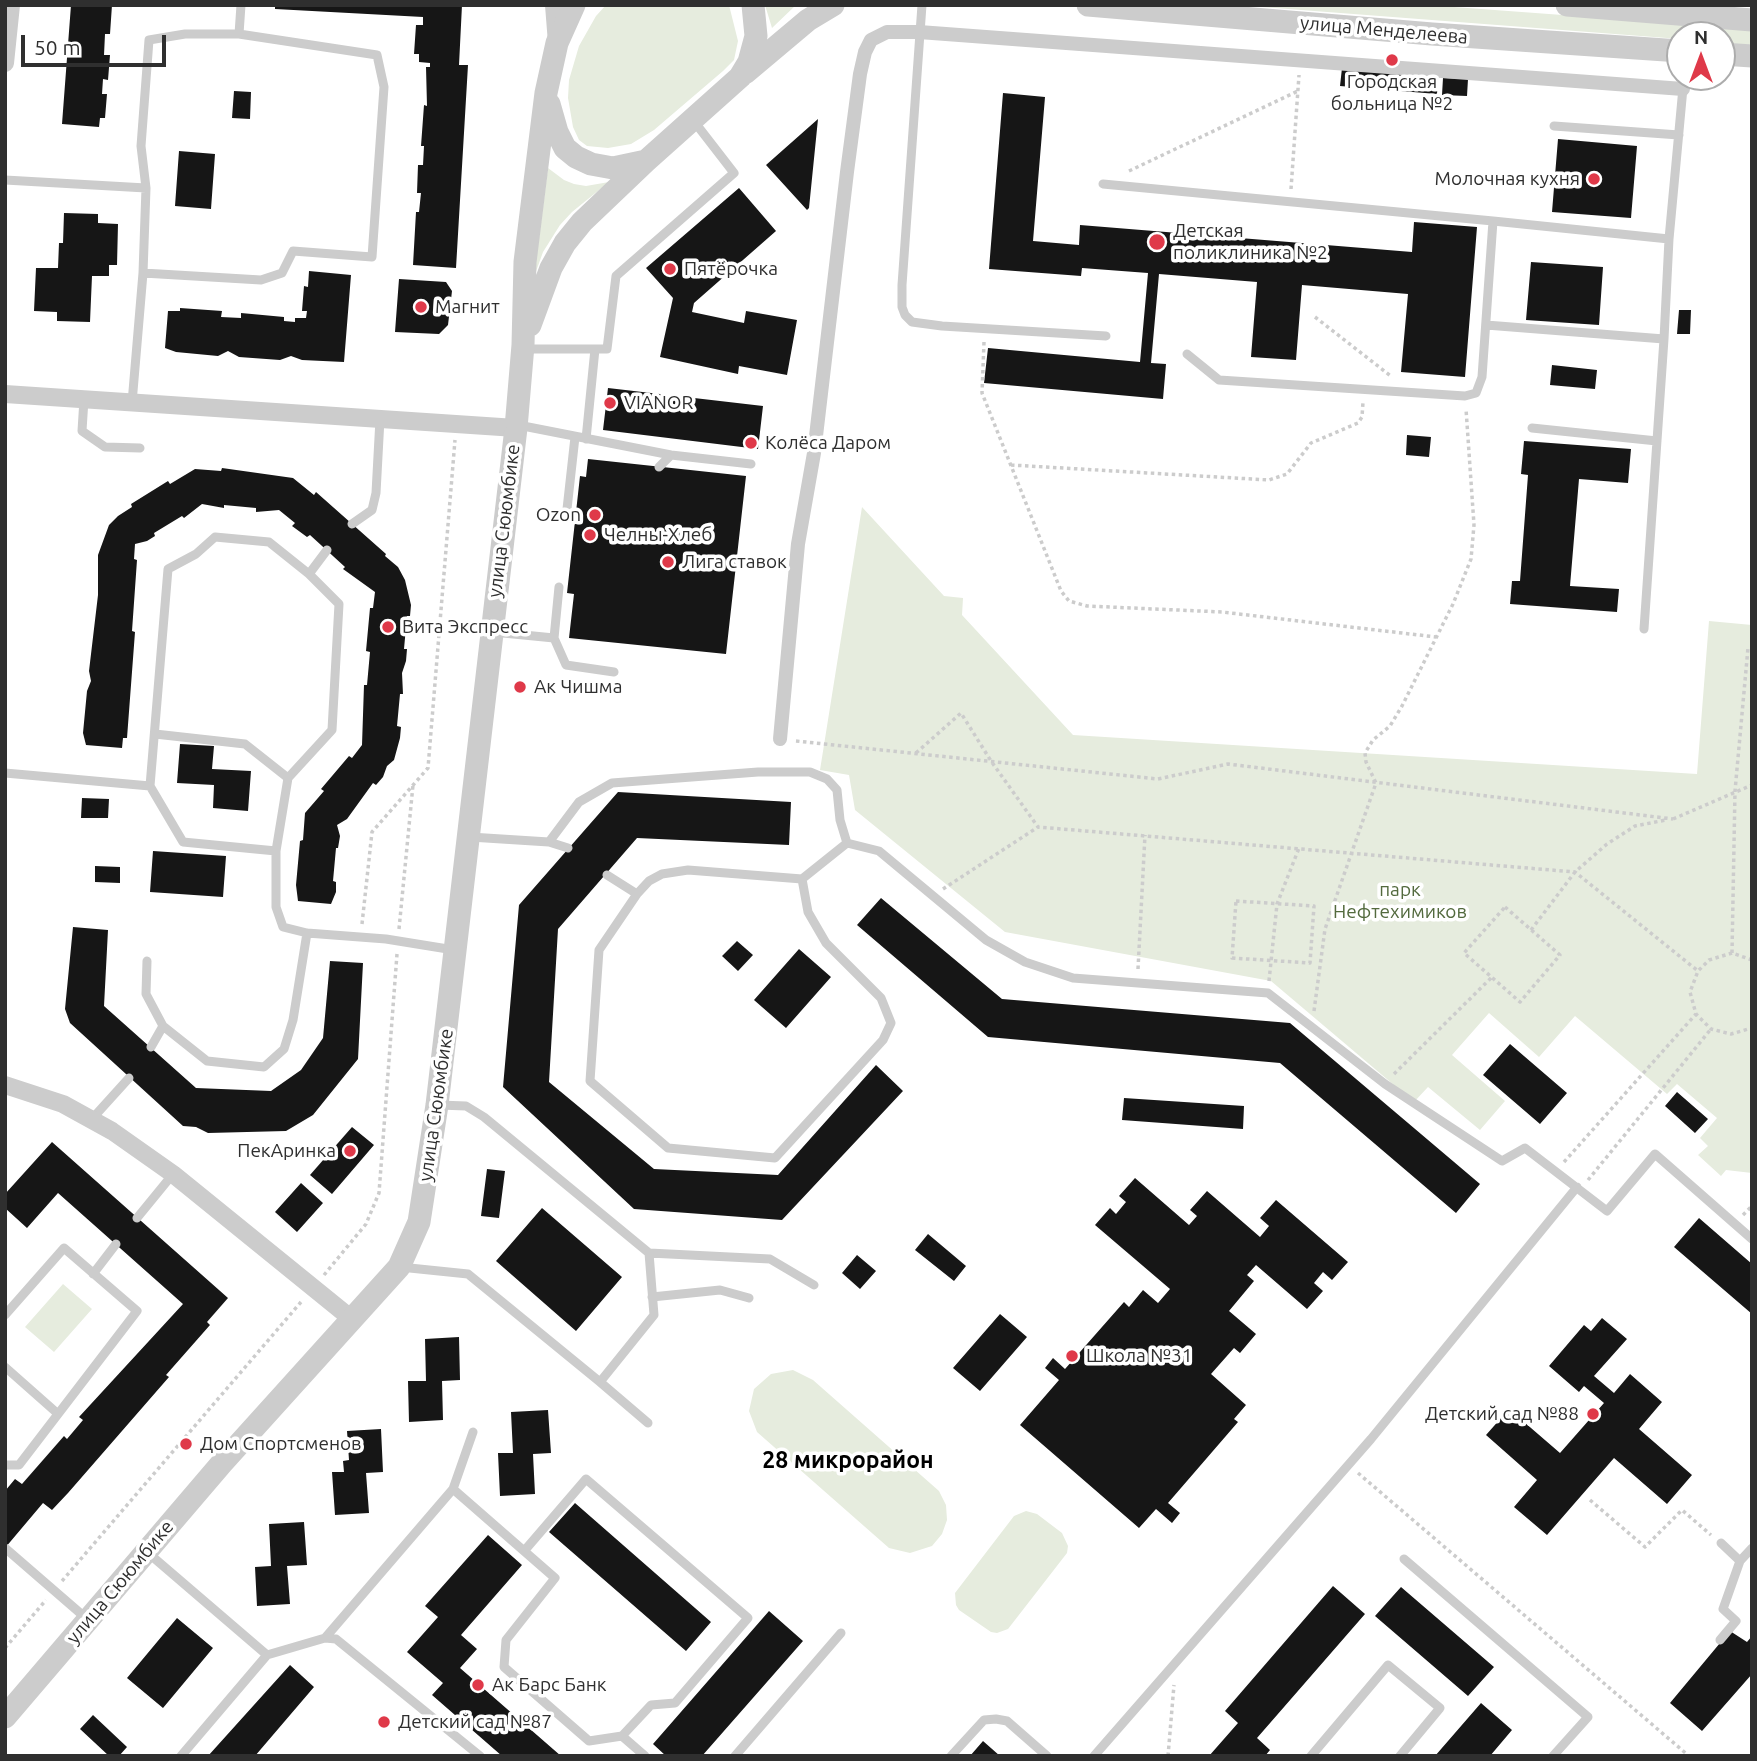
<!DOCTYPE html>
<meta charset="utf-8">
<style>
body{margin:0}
#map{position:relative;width:1757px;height:1761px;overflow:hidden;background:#fff;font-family:Ubuntu,sans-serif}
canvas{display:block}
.frame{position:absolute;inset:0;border:7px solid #2f2f2f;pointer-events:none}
.north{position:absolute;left:1666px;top:21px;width:70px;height:70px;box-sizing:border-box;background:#fff;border:2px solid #acacac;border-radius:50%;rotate:0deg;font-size:19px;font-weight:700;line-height:28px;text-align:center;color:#2f2f2f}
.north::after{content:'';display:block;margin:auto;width:24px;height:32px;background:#df3949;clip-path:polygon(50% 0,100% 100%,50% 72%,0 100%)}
.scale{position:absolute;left:21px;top:35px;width:145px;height:32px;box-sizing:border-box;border:4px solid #2f2f2f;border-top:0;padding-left:9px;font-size:21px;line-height:24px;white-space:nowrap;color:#2f2f2f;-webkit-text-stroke:5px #fff;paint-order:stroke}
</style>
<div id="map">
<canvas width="1757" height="1761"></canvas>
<div class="frame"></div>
<div class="north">N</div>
<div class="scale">50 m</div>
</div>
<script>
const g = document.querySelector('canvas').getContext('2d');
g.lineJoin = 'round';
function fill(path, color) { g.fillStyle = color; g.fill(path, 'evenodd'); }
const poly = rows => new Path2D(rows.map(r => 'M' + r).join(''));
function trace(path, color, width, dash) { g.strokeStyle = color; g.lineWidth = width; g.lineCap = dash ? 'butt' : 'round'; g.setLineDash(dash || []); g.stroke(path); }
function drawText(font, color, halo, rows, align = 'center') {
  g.font = font + ' Ubuntu,sans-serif'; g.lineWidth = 7; g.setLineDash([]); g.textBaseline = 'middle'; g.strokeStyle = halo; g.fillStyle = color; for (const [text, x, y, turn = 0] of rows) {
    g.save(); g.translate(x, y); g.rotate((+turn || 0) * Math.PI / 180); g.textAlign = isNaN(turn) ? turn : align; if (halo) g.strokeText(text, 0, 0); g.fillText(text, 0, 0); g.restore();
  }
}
fill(poly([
 [606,5,729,5,738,41,734,60,723,71,654,130,631,144,608,148,587,146,579,140,573,127,568,98,569,80,579,46,596,16],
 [765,5,796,5,772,28],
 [1236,5,1427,5,1752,29,1752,45,1722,43,1722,35,1680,35,1680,39],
 [548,168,564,180,574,184,586,186,609,182,572,212,560,225,543,252,534,277],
 [862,507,944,596,963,598,962,615,1073,735,1697,774,1709,621,1752,625,1752,1173,1726,1170,1721,1176,1698,1155,1708,1146,1700,1138,1717,1118,1677,1084,1667,1094,1575,1016,1539,1057,1489,1013,1452,1055,1505,1101,1480,1130,1428,1087,1414,1102,1271,981,1005,932,855,810,849,775,820,770],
 [63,1284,92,1309,54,1352,25,1327],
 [793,1370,813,1380,939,1491,946,1505,947,1520,942,1534,932,1546,910,1553,889,1548,757,1432,749,1411,754,1389,771,1374],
 [1026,1511,1037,1514,1062,1533,1068,1546,1067,1553,1008,1629,997,1633,991,1632,959,1610,956,1605,955,1593,1014,1516]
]), '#e6ecde');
fill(poly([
 [71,5,112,5,110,34,105,34,104,55,110,55,108,80,103,79,102,94,107,94,105,118,100,118,99,127,62,124],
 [275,5,462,5,459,65,468,65,456,268,413,265,416,212,419,212,421,193,417,193,418,165,423,165,424,146,421,146,424,105,427,106,426,67,430,67,430,63,419,62,419,54,414,54,416,25,423,25,423,17,275,9],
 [1342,68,1438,77,1437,94,1340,86],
 [1443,78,1468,79,1467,96,1442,95],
 [234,91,251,92,250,119,232,118],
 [1003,93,1045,97,1033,241,1079,245,1080,225,1412,252,1414,222,1477,227,1465,377,1401,372,1408,294,1302,285,1296,360,1251,357,1257,282,1159,274,1151,363,1166,364,1163,399,984,383,988,348,1140,362,1148,273,1082,268,1081,276,989,269],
 [818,119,809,208,807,210,766,165],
 [1558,139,1637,146,1631,218,1552,212],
 [179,151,215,154,211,209,175,206],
 [739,188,776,231,694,303,692,312,744,323,746,311,797,320,787,375,739,366,738,374,660,357,673,298,646,268],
 [64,213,98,214,98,223,118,224,117,265,109,265,109,276,92,276,90,322,57,321,57,312,34,311,36,268,58,268,59,243,63,243],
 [1531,262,1603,267,1599,325,1526,320],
 [309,271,351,275,344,362,302,360,291,356,280,360,239,357,228,351,218,356,176,352,165,348,168,311,180,311,180,308,222,311,221,317,241,318,241,313,284,317,284,321,295,322,295,318,306,318,307,311,302,311,304,286,308,287],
 [399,279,446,282,452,291,448,325,439,334,395,332],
 [1679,310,1691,310,1690,334,1677,334],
 [1552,365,1597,370,1595,389,1550,385],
 [608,388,763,406,758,449,603,430],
 [1407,435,1431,437,1429,457,1406,455],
 [1524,441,1631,449,1628,483,1579,479,1570,586,1619,589,1617,612,1510,604,1512,581,1520,581,1528,475,1521,474],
 [588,459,746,476,726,654,569,638,574,594,567,593,580,476,586,477],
 [222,468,293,478,314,495,316,492,386,554,385,556,398,567,405,580,411,605,410,616,407,616,404,649,407,649,406,661,402,673,403,694,400,694,397,726,401,727,400,738,394,760,387,766,383,777,376,785,373,783,347,819,337,825,340,836,338,848,336,848,333,881,336,882,336,892,331,904,298,901,296,885,300,841,303,840,305,813,324,791,321,789,349,756,352,758,362,745,364,685,367,685,370,652,366,651,370,608,373,608,375,592,343,569,345,567,310,535,307,537,292,526,295,523,279,510,256,512,256,508,224,505,224,508,202,504,184,518,182,516,154,533,155,536,147,541,135,544,134,559,137,560,132,631,135,632,127,738,123,738,122,748,86,745,83,733,87,691,91,681,89,671,98,595,98,555,109,525,118,516,132,507,131,504,168,481,170,484,195,469,221,471],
 [180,744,214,746,212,769,251,771,248,811,213,808,214,785,177,783],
 [618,792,791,802,789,845,637,838,558,929,549,1082,654,1169,778,1175,876,1065,903,1091,782,1220,634,1209,503,1087,519,905],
 [82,798,109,799,108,818,81,818],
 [153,851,226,856,223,897,150,892],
 [95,866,120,867,120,883,95,882],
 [881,898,1002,999,1290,1023,1480,1184,1456,1213,1280,1063,988,1037,857,925],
 [73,927,108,930,104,1006,196,1088,271,1091,301,1070,323,1038,330,961,363,963,358,1059,313,1115,286,1131,208,1133,196,1127,183,1126,70,1023,65,1009],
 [737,941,753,955,738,971,722,956],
 [799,949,831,977,786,1028,754,1000],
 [1510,1044,1567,1093,1540,1124,1483,1075],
 [1677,1092,1708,1119,1695,1133,1665,1106],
 [1124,1098,1244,1106,1243,1129,1122,1120],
 [352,1127,374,1145,332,1194,310,1175],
 [52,1142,228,1298,207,1322,210,1325,166,1375,169,1377,68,1493,52,1510,43,1503,5,1548,5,1491,15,1479,22,1484,64,1436,67,1439,83,1420,79,1417,183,1304,58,1193,27,1228,5,1208,5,1194],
 [487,1169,505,1171,499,1218,481,1216],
 [1135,1178,1189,1225,1197,1216,1190,1210,1207,1191,1260,1237,1269,1226,1260,1218,1276,1200,1348,1262,1332,1280,1323,1272,1314,1283,1323,1291,1307,1309,1256,1265,1247,1275,1254,1281,1229,1311,1256,1334,1240,1353,1234,1348,1211,1374,1246,1405,1234,1419,1238,1422,1168,1503,1180,1513,1172,1523,1156,1509,1139,1528,1020,1425,1059,1380,1045,1368,1053,1358,1065,1369,1124,1302,1129,1307,1143,1290,1158,1303,1170,1289,1095,1225,1110,1208,1116,1214,1126,1202,1119,1196],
 [301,1183,323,1203,297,1232,275,1212],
 [542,1208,622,1277,576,1331,496,1261],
 [1699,1218,1752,1264,1752,1314,1674,1247],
 [928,1234,966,1266,954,1281,915,1250],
 [857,1255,876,1271,860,1289,842,1273],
 [1000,1314,1027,1337,980,1391,953,1368],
 [1602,1318,1627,1339,1594,1376,1614,1393,1630,1374,1662,1402,1639,1429,1692,1475,1667,1504,1614,1458,1547,1535,1514,1507,1537,1480,1486,1435,1509,1409,1560,1453,1604,1403,1584,1386,1579,1392,1549,1366,1584,1325,1591,1331],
 [459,1337,460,1380,442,1381,443,1420,409,1422,408,1381,426,1381,425,1339],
 [548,1410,551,1453,533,1454,535,1494,500,1496,498,1453,513,1453,511,1412],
 [381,1429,383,1472,366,1473,369,1513,335,1515,332,1472,344,1472,343,1461,349,1460,347,1431],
 [575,1503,711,1622,686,1651,549,1532],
 [304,1522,307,1565,287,1566,290,1604,257,1606,255,1567,271,1566,269,1524],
 [488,1535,522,1565,461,1635,477,1649,460,1668,561,1756,502,1756,432,1695,443,1683,407,1652,438,1617,425,1606],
 [1333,1586,1365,1614,1257,1738,1270,1750,1265,1756,1209,1756,1238,1723,1225,1711],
 [1401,1587,1494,1667,1468,1696,1375,1616],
 [769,1611,803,1641,702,1756,666,1756,653,1744],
 [177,1618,213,1648,163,1708,127,1678],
 [1730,1631,1747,1642,1752,1636,1752,1674,1702,1731,1670,1703],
 [290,1665,314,1687,255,1756,208,1756],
 [1481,1703,1512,1730,1490,1756,1435,1756],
 [93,1715,127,1747,119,1756,109,1756,80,1729],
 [983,1741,1000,1756,970,1756]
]), '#161616');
trace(poly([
 [1129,171,1298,91],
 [1291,189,1299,75],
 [1315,317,1392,377],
 [984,342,982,393,1061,591,1069,601,1087,606,1222,612,1436,637],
 [1011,465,1269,480,1287,474,1311,443,1358,423,1362,417,1363,402],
 [796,741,1158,779,1228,764,1673,819],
 [916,753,961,713,991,761,1038,827,1575,872,1698,971],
 [1673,819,1752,785],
 [943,889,1038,827],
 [1236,901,1314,906,1310,963,1232,958,1236,901],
 [1505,907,1560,955,1520,1002,1464,953,1505,907],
 [362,924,372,832,428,768,455,440],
 [399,929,413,785],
 [1531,930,1575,872,1607,844,1635,826,1666,820],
 [1732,953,1735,791,1748,648],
 [1752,960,1732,953,1709,960,1698,971,1690,992,1696,1014,1711,1029,1731,1034,1752,1028],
 [1138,969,1145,835],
 [1269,981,1277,904,1299,848],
 [1314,1011,1325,929,1376,783,1366,762,1365,753,1373,740,1390,726,1402,706,1453,604,1471,559,1474,525,1466,409],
 [1394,1074,1492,977],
 [1564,1162,1696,1014],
 [1588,1180,1711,1029],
 [1743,1215,1752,1206],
 [324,1275,366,1224,379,1193,397,954],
 [1358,1473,1689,1756],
 [1590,1500,1645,1547,1682,1510,1711,1535],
 [62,1581,301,1302],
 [5,1648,46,1600],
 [1168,1756,1174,1685]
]), '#ccc', 3.5, [3.5, 3.5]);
trace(poly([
 [922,5,902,285,902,307,905,315,912,322,942,326,1106,336],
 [239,34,241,5],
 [1554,126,1679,135],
 [5,180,146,188,141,146,149,40,185,34,239,34,377,55,384,87,372,257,293,251,282,273,261,280,143,273],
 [1103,184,1493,221],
 [1486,325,1664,339,1669,239],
 [524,349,607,349,616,276,734,173,693,120],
 [1187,354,1219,380,1465,396,1476,393,1482,377,1493,221,1669,239,1684,77],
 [84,399,82,431,105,447,140,448],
 [132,403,143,273,146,188],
 [518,425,671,455,751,464],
 [1532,428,1657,441],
 [586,439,595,349],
 [659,467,671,455],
 [566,518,575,437],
 [352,524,372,510,376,493,380,419],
 [309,574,327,550],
 [1644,629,1664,339],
 [493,632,554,638,559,587],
 [554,638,566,665,614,672],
 [5,773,150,786,168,569,196,554,215,537,269,542,309,574,339,604,332,730,288,778,245,744,155,734],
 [288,778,276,851,276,907,283,927,307,933,386,939,454,950],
 [150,786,183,842,276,851],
 [470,837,549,842,568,848],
 [549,842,579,802,612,783,758,772,810,772,827,779,837,790,840,820,847,843,879,851,986,940,1025,962,1073,978,1268,993,1385,1084,1502,1161,1525,1148,1607,1211,1655,1154,1752,1239],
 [607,875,637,894,649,881,662,874,688,870,802,879,847,843],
 [637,894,599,950,590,1081,668,1148,775,1158,883,1040,891,1023,881,998,826,943,808,912,802,879],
 [147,961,146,994,163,1026,207,1061,264,1067,284,1049,293,1020,307,933],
 [151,1047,163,1026],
 [439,1105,466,1106,484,1117,649,1253,770,1259,814,1285],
 [91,1120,129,1078],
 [137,1218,173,1174],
 [400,1267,468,1274,600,1382,654,1315,649,1253],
 [93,1274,116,1244],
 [652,1297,720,1290,749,1298],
 [5,1315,64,1248,137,1311,19,1465,5,1465],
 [5,1367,57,1413],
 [600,1382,648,1423],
 [453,1489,473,1432],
 [1721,1543,1740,1561,1752,1548],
 [5,1548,87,1619],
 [525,1550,586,1479,748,1618,675,1703,651,1705,622,1736],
 [147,1552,267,1655,325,1638,336,1639,480,1756],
 [1404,1559,1588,1717,1553,1756],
 [325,1638,453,1489,555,1578,506,1640,504,1667,589,1741,622,1736,645,1756],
 [1720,1640,1736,1621,1723,1609,1740,1561],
 [181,1756,267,1655],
 [735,1756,841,1633],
 [951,1756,984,1720,996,1719,1007,1721,1047,1756],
 [1094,1756,1371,1439,1577,1187],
 [1311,1756,1388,1665,1440,1708,1400,1756]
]), '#ccc', 9);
trace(poly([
 [780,739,798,544,814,453,847,172,860,74,865,52,871,40,887,32,919,32,1683,89]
]), '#ccc', 14);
trace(poly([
 [554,5,557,43],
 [5,63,11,5],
 [5,394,516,428],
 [5,1085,63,1104,112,1131,173,1174,353,1320]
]), '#ccc', 18);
trace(poly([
 [1088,5,1432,34,1680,51],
 [1567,5,1752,20],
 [1722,54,1752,56],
 [745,73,808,20,833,5],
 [549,104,557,132,565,148,576,157,591,164,613,168,646,161],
 [530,325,551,268,565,243,582,222,646,161,740,77,749,62,756,36,753,5],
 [5,1717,222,1463,399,1267,419,1222,437,1105,516,428,523,345,525,262,546,93,557,43,574,5]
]), '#ccc', 23);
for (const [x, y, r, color] of [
 [1392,60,7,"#df3949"],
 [1594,179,7,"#df3949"],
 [1157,242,9,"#df3949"],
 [670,269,7,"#df3949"],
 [421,307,7,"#df3949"],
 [610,403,7,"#df3949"],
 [751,443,7,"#df3949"],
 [595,515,7,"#df3949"],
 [590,535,7,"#df3949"],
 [668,562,7,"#df3949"],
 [388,627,7,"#df3949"],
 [520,687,7,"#df3949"],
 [350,1151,7,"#df3949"],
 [1072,1356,7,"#df3949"],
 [1593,1414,7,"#df3949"],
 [186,1444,7,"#df3949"],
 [478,1685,7,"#df3949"],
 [384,1722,7,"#df3949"]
]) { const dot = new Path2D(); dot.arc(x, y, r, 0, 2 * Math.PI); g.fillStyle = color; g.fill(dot); trace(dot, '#fff', 2.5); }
drawText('19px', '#2f2f2f', '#fff', [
 ["улица Менделеева",1384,30,5],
 ["улица Сююмбике",504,521,-83],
 ["улица Сююмбике",436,1105,-82],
 ["улица Сююмбике",120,1582,-50]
]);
drawText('19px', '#2f2f2f', '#fff', [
 ["Городская",1392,82,"center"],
 ["больница №2",1392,104,"center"],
 ["Молочная кухня",1580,179,"right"],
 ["Детская",1173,231],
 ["поликлиника №2",1173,253],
 ["Пятёрочка",684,269],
 ["Магнит",435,307],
 ["VIANOR",624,403],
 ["Колёса Даром",765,443],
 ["Ozon",581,515,"right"],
 ["Челны-Хлеб",604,535],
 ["Лига ставок",682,562],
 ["Вита Экспресс",402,627],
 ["Ак Чишма",534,687],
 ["ПекАринка",336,1151,"right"],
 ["Школа №31",1086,1356],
 ["Детский сад №88",1579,1414,"right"],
 ["Дом Спортсменов",200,1444],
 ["Ак Барс Банк",492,1685],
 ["Детский сад №87",398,1722]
], 'left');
drawText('19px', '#536a3e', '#fff', [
 ["парк",1400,890],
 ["Нефтехимиков",1400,912]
]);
drawText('bold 23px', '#000', '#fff', [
 ["28 микрорайон",848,1460]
]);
</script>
